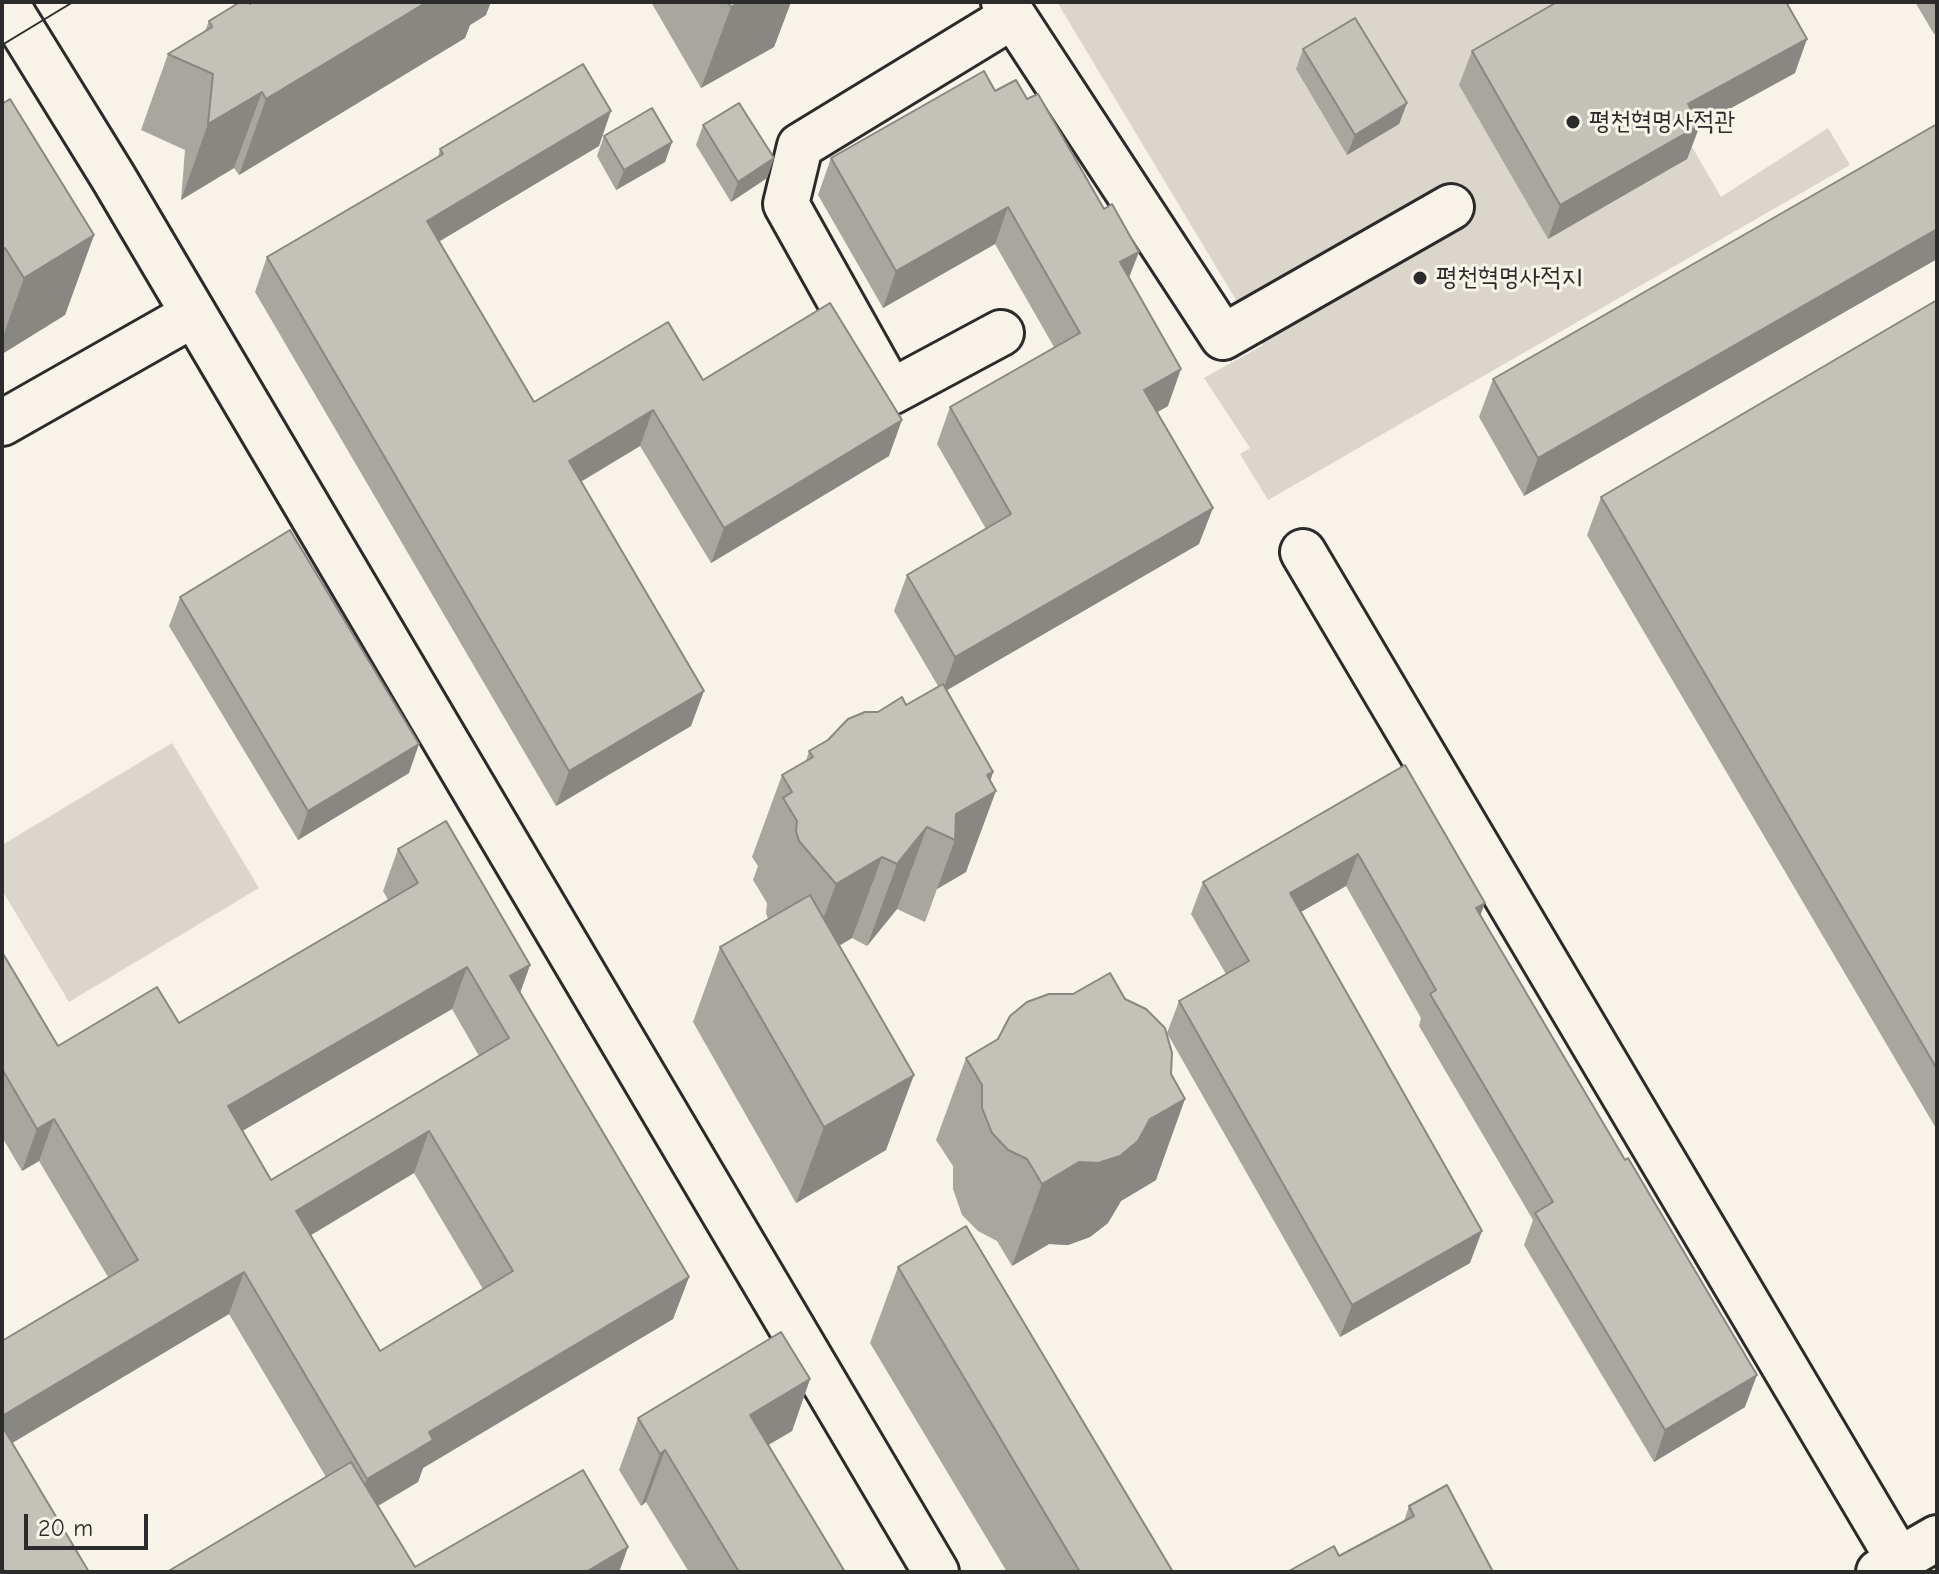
<!DOCTYPE html>
<meta charset="utf-8">
<style>
body{margin:0}
#map{position:relative;width:1939px;height:1574px;overflow:hidden;background:#f7f3e8;font-family:"Comic Neue",sans-serif}
canvas{display:block}
.frame{position:absolute;inset:0;border:4px solid #2b2b2b;pointer-events:none}
.scale{position:absolute;left:24px;top:1514px;width:124px;height:36px;box-sizing:border-box;border:4px solid #2b2b2b;border-top:0;padding-left:10px;font-size:24px;line-height:28px;white-space:nowrap;color:#2b2b2b;-webkit-text-stroke:6px #f7f3e8;paint-order:stroke}
</style>
<div id="map">
<canvas width="1939" height="1574"></canvas>
<div class="frame"></div>
<div class="scale">20 m</div>
</div>
<script>
const g = document.querySelector('canvas').getContext('2d');
g.lineJoin = 'round';
function fill(path, color) { g.fillStyle = color; g.fill(path, 'evenodd'); }
const poly = rows => new Path2D(rows.map(r => 'M' + r).join(''));
function trace(path, color, width, dash) { g.strokeStyle = color; g.lineWidth = width; g.lineCap = dash ? 'butt' : 'round'; g.setLineDash(dash || []); g.stroke(path); }
function drawText(font, color, halo, rows, align = 'center') {
  g.font = font + ' "Comic Neue","Poor Story",sans-serif'; g.lineWidth = 6; g.setLineDash([]); g.textBaseline = 'middle'; g.strokeStyle = halo; g.fillStyle = color; for (const [text, x, y, turn = 0] of rows) {
    g.save(); g.translate(x, y); g.rotate((+turn || 0) * Math.PI / 180); g.textAlign = isNaN(turn) ? turn : align; if (halo) g.strokeText(text, 0, 0); g.fillText(text, 0, 0); g.restore();
  }
}
fill(poly([
 [1057,2,1631,2,1684,133,1721,197,1828,128,1850,165,1268,500,1240,454,1250,448,1204,378,1263,345],
 [172,743,259,888,69,1002,2,890,2,845]
]), '#dad6cc');
const minor = poly([
 [5,2,113,177,936,1572],
 [1004,2,1223,337,1451,207],
 [1001,333,891,392,786,204,800,146,1013,16],
 [2,423,194,314],
 [1303,552,1899,1560,1879,1572],
 [1899,1560,1937,1538]
]);
trace(minor, '#2b2b2b', 50);
trace(minor, '#f7f3e8', 44);
trace(poly([
 [2,45,73,2]
]), '#2b2b2b', 2);
fill(poly([
 [651,2,791,2,774,47,701,88],
 [1915,2,1937,2,1937,33,1934,34],
 [250,4,486,15,470,25,465,38,239,175,234,168,181,200,185,150,141,130,168,54,205,31,209,21],
 [1303,49,1407,103,1399,124,1347,155,1296,69],
 [1472,51,1795,73,1700,125,1687,159,1548,239,1459,85],
 [995,91,1129,278,1168,406,1157,412,1199,544,947,690,993,772,966,872,937,889,925,922,897,909,867,946,852,938,839,946,886,1150,796,1203,693,1022,720,947,768,919,766,913,767,903,753,880,758,866,752,857,782,775,806,761,809,751,878,712,906,705,938,686,894,611,907,575,986,529,937,444,950,407,1054,347,995,244,883,308,818,195,831,158],
 [2,104,94,235,65,315,2,354],
 [1937,124,1937,259,1524,496,1479,417,1493,379],
 [703,125,774,158,767,178,731,202,696,145],
 [604,136,672,142,665,162,616,190,597,156],
 [599,146,439,241,534,402,703,380,889,456,711,563,640,446,581,482,691,726,556,806,255,292,267,257,438,157,440,149],
 [1937,300,1937,1130,1587,535,1601,497],
 [180,597,409,773,298,840,169,626],
 [1405,765,1481,915,1745,1407,1654,1462,1524,1245,1533,1220,1419,1026,1421,1018,1346,886,1301,912,1470,1263,1340,1337,1167,1033,1179,1001,1226,974,1191,914,1203,882],
 [398,849,530,965,520,993,689,1277,673,1319,423,1468,418,1482,378,1506,415,1567,628,1547,619,1572,167,1572,326,1477,229,1314,12,1443,89,1572,2,1572,2,1341,108,1277,39,1161,22,1171,2,1137,2,952,58,1046,179,1023,388,900,383,891],
 [452,1009,479,1056,271,1180,242,1131],
 [414,1173,483,1289,380,1351,311,1235],
 [966,1058,1156,1180,1121,1201,1108,1223,1090,1237,1068,1245,1049,1244,1012,1266,997,1241,978,1231,962,1215,953,1189,953,1166,936,1140],
 [898,1267,1173,1572,1007,1572,870,1343],
 [810,1379,792,1431,768,1445,845,1572,689,1572,646,1502,641,1506,619,1470,638,1418],
 [1409,1506,1493,1572,1289,1572,1339,1556,1404,1521]
]), '#a9a69f');
fill(poly([
 [427,2,491,2,486,15,470,25,465,38,239,175,266,99],
 [740,2,791,2,774,47,701,88,731,7],
 [1807,39,1795,73,1700,125,1687,159,1548,239,1560,205,1688,104],
 [262,92,234,168,181,200,208,124],
 [1407,103,1399,124,1347,155,1355,135],
 [611,111,599,146,415,256,427,221],
 [672,142,665,162,616,190,624,170],
 [774,158,767,178,731,202,738,182],
 [1008,207,995,244,883,308,896,271],
 [1937,229,1937,259,1524,496,1538,458],
 [94,235,65,315,2,354,2,339,24,278],
 [1139,252,1125,288,1120,262],
 [1181,369,1168,406,1131,427,1144,390],
 [653,410,640,446,556,496,569,461],
 [902,420,889,456,711,563,724,528],
 [1213,508,1199,544,942,693,955,657],
 [704,691,691,726,556,806,569,771],
 [419,744,409,773,298,840,308,811],
 [993,772,984,798,996,791,966,872,937,889,955,840,956,814,987,775],
 [927,827,897,909,867,946,897,864],
 [1358,854,1346,886,1278,925,1290,893],
 [882,857,852,938,806,965,836,884],
 [1485,903,1473,935,1476,908],
 [530,965,515,1007,510,976],
 [467,967,452,1009,213,1148,228,1106],
 [914,1075,886,1150,796,1203,824,1127],
 [1185,1099,1156,1180,1121,1201,1108,1223,1090,1237,1068,1245,1049,1244,1012,1266,1042,1184],
 [54,1119,39,1161,22,1171,37,1129],
 [429,1131,414,1173,281,1253,296,1211],
 [1482,1231,1470,1263,1340,1337,1352,1305],
 [244,1272,229,1314,2,1449,2,1416],
 [689,1277,673,1319,423,1468,418,1482,352,1521,367,1479,429,1432],
 [1757,1375,1745,1407,1654,1462,1665,1430],
 [810,1379,792,1431,731,1467,750,1415],
 [665,1450,646,1502,641,1506,660,1454],
 [628,1547,619,1572,586,1572]
]), '#898782');
const building = poly([
 [240,2,249,2,250,4,252,2,427,2,266,99,262,92,208,124,213,74,168,54,212,27,209,21,240,2],
 [727,2,740,2,731,7,727,2],
 [1557,2,1786,2,1807,39,1688,104,1700,125,1560,205,1472,51,1557,2],
 [1355,18,1407,103,1355,135,1303,49,1355,18],
 [583,64,611,111,427,221,534,402,668,322,703,380,830,303,902,420,724,528,653,410,569,461,704,691,569,771,267,257,443,154,440,149,583,64],
 [984,71,995,91,1016,80,1027,99,1038,94,1104,209,1112,204,1139,252,1120,262,1181,369,1144,390,1213,508,955,657,907,575,1011,514,950,407,1080,333,1008,207,896,271,831,158,984,71],
 [10,99,94,235,24,278,5,248,2,250,2,104,10,99],
 [739,103,774,158,738,182,703,125,739,103],
 [652,108,672,142,624,170,604,136,652,108],
 [1937,124,1937,229,1538,458,1493,379,1937,124],
 [1937,300,1937,1069,1601,497,1937,300],
 [290,530,419,744,308,811,180,597,290,530],
 [943,684,993,772,987,775,996,791,956,814,955,840,927,827,897,864,882,857,836,884,799,841,796,831,797,821,783,798,792,792,782,775,813,757,809,751,828,740,848,719,865,712,878,712,902,697,906,705,943,684],
 [1405,765,1485,903,1476,908,1625,1160,1628,1158,1757,1375,1665,1430,1535,1213,1553,1202,1430,994,1436,990,1358,854,1290,893,1482,1231,1352,1305,1179,1001,1249,961,1203,882,1405,765],
 [446,821,530,965,510,976,689,1277,429,1432,433,1440,367,1479,244,1272,2,1416,2,1341,138,1260,54,1119,37,1129,2,1069,2,952,58,1046,157,987,179,1023,418,883,398,849,446,821],
 [467,967,509,1038,271,1180,228,1106,467,967],
 [429,1131,513,1271,380,1351,296,1211,429,1131],
 [810,895,914,1075,824,1127,720,947,810,895],
 [1110,973,1125,999,1146,1009,1165,1028,1172,1053,1171,1074,1185,1099,1150,1119,1138,1141,1120,1156,1098,1163,1079,1162,1042,1184,1027,1159,1008,1150,992,1133,982,1108,982,1085,966,1058,998,1039,1010,1016,1027,1002,1049,994,1073,994,1110,973],
 [966,1226,1173,1572,1080,1572,898,1267,966,1226],
 [781,1332,810,1379,750,1415,845,1572,739,1572,665,1450,660,1454,638,1418,781,1332],
 [2,1426,89,1572,5,1572,2,1567,2,1426],
 [351,1462,415,1567,583,1470,628,1547,586,1572,167,1572,351,1462],
 [1447,1485,1493,1572,1290,1572,1289,1571,1334,1546,1339,1556,1414,1516,1409,1506,1447,1485]
]);
fill(building, '#c4c1b9');
trace(building, '#898782', 2);
for (const [x, y, r, color] of [
 [1573,122,8,"#2b2b2b"],
 [1420,278,8,"#2b2b2b"]
]) { const dot = new Path2D(); dot.arc(x, y, r, 0, 2 * Math.PI); g.fillStyle = color; g.fill(dot); trace(dot, '#f7f3e8', 3); }
drawText('26px', '#2b2b2b', '#f7f3e8', [
 ["평천혁명사적관",1589,122],
 ["평천혁명사적지",1436,278]
], 'left');
</script>
